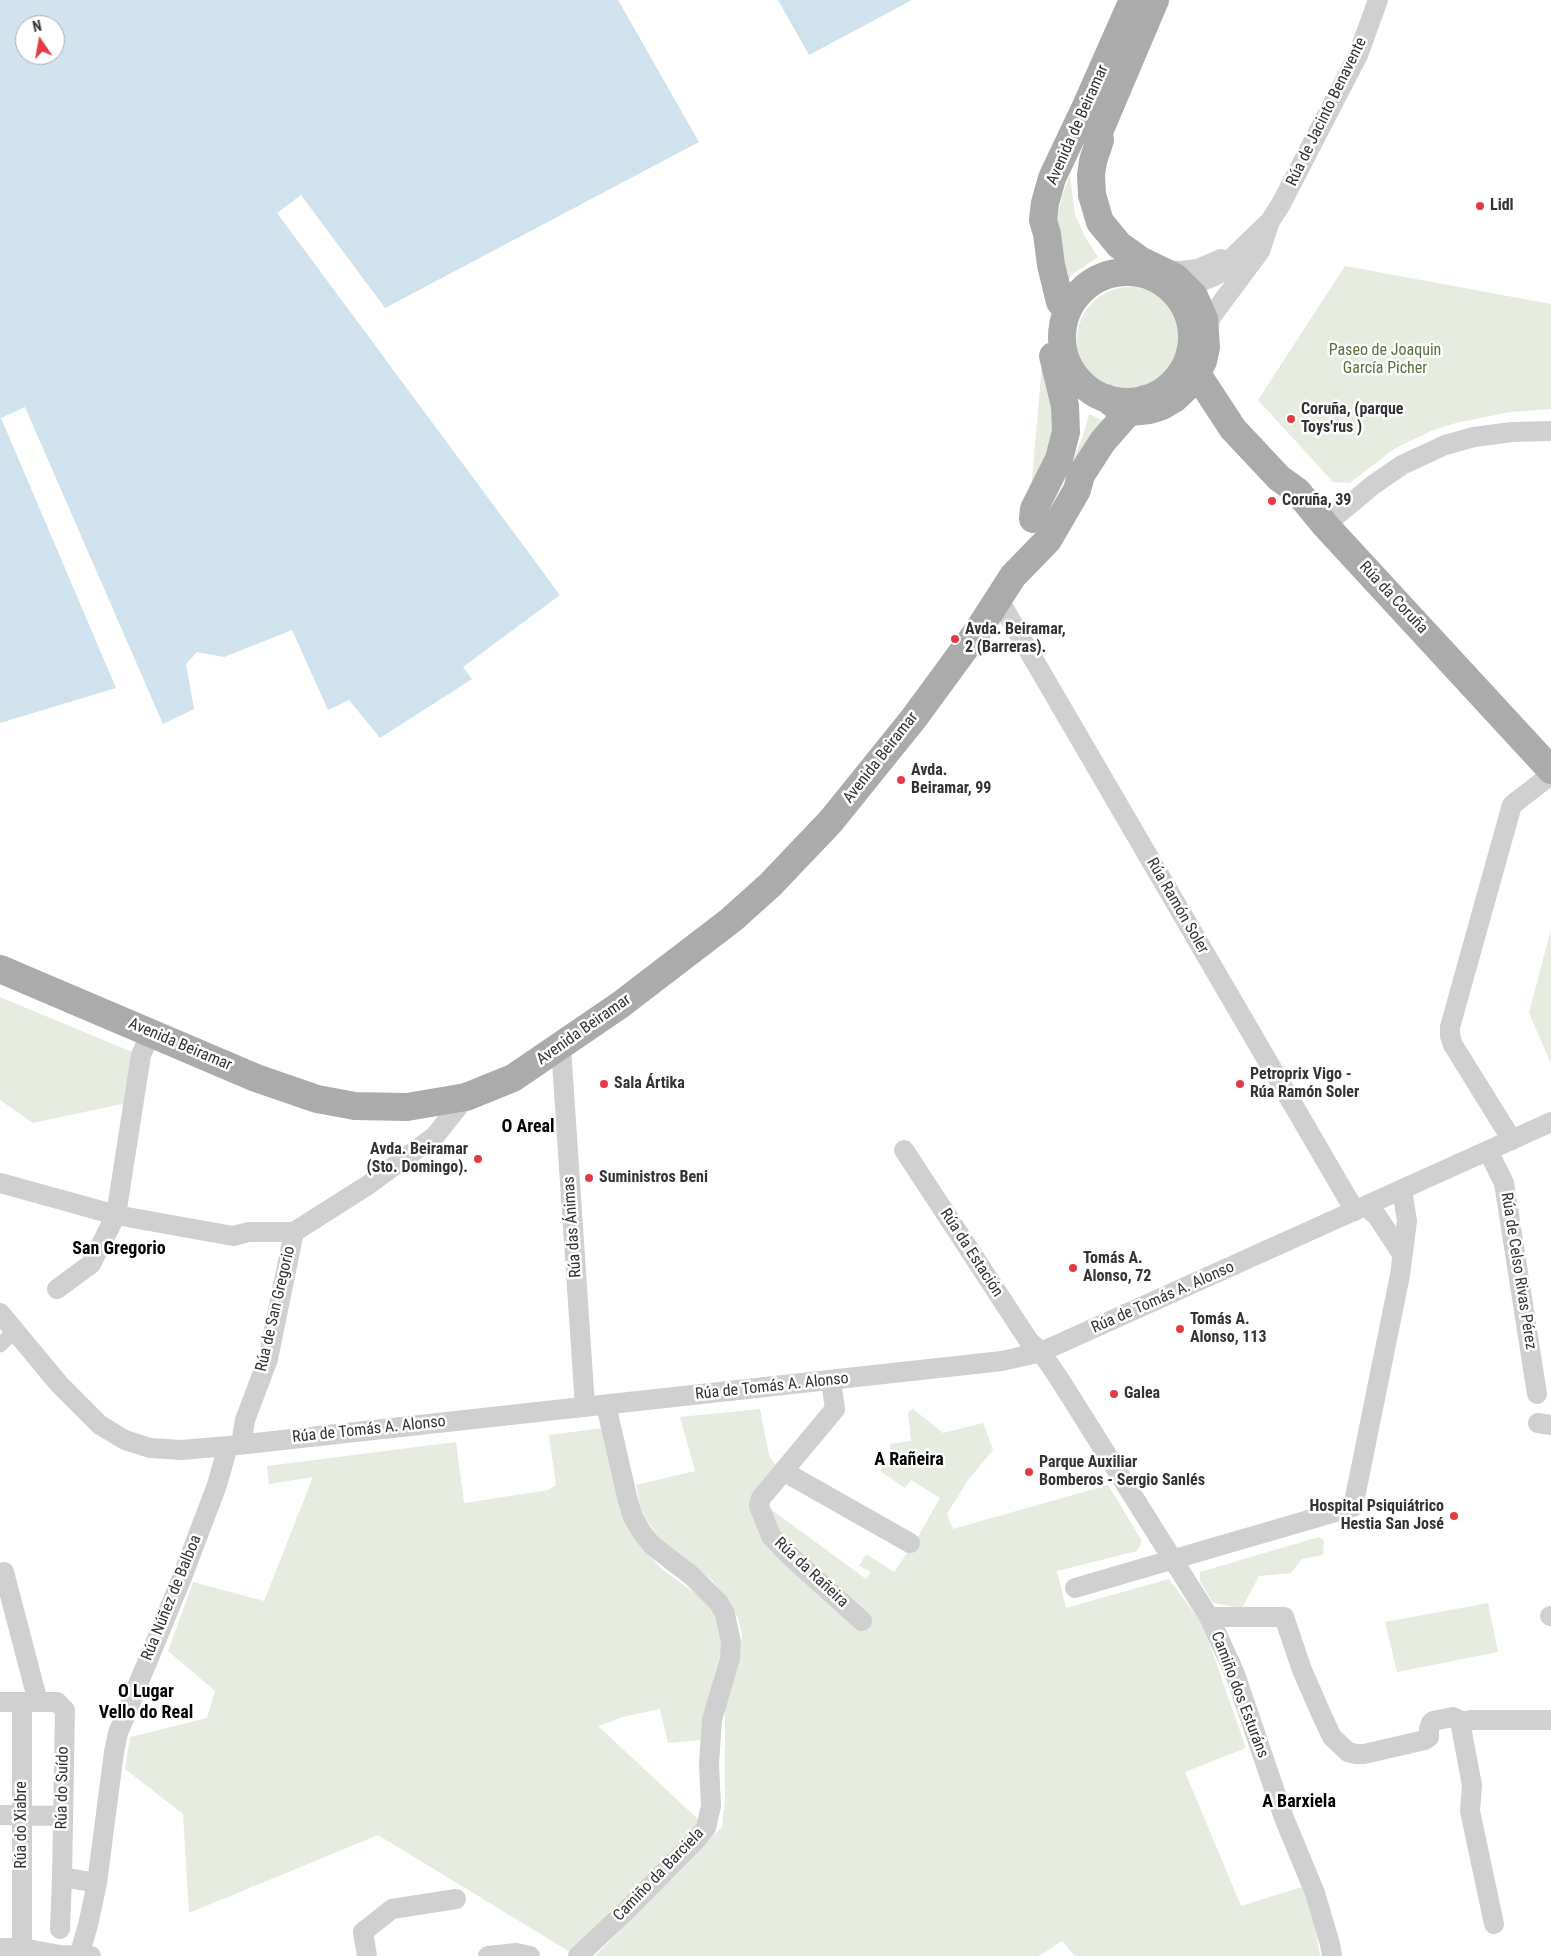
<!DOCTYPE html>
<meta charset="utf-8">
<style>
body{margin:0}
#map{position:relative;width:1551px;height:1956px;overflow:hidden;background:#fff;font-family:"Roboto Condensed",sans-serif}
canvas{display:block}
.north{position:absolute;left:15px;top:15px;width:50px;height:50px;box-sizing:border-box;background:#fff;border:1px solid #adadad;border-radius:50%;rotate:348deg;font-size:14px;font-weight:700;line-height:20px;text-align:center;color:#333}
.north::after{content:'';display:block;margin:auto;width:18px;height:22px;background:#e63946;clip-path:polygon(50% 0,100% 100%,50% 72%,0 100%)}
</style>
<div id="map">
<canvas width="1551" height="1956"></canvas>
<div class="north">N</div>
</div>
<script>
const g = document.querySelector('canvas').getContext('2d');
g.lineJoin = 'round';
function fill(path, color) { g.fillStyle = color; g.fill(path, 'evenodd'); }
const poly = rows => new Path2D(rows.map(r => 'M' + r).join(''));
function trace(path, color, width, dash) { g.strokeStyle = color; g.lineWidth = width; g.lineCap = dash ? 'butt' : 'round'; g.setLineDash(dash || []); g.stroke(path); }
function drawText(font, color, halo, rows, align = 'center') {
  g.font = font + ' "Roboto Condensed",sans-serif'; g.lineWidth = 5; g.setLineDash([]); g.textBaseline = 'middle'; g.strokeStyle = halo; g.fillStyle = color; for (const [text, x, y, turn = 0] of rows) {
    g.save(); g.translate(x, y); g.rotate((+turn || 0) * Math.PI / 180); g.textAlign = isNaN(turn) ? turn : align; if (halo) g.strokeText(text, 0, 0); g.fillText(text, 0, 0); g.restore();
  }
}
fill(poly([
 [1070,175,1075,215,1085,237,1098,257,1074,273,1066,282,1057,219,1062,196],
 [1345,266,1551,304,1551,409,1510,412,1456,423,1431,431,1394,449,1350,483,1333,482,1258,400],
 '1077 340a53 53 0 1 1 106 0a53 53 0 1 1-106 0Z',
 [1043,352,1061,421,1030,503],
 [1089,414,1106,422,1076,465,1072,462,1083,436],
 [1551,929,1551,1064,1529,1013],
 [0,997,137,1054,131,1102,33,1123,0,1100],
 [760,1409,769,1455,778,1469,765,1505,866,1579,871,1572,859,1566,866,1554,894,1572,916,1540,940,1498,911,1480,905,1488,880,1471,891,1458,890,1444,911,1441,908,1413,913,1409,943,1433,983,1423,993,1450,968,1480,947,1514,953,1529,1108,1485,1142,1541,1137,1551,1057,1571,1066,1608,1169,1579,1203,1625,1246,1748,1185,1772,1241,1906,1302,1887,1314,1919,1320,1956,1075,1956,1062,1941,1039,1956,595,1956,722,1827,725,1798,725,1709,740,1658,742,1634,738,1618,726,1597,711,1579,662,1542,641,1511,636,1485,695,1471,680,1417],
 [604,1428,624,1516,639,1545,663,1570,710,1604,718,1623,723,1644,714,1675,702,1740,668,1743,660,1709,626,1716,598,1726,700,1821,695,1838,570,1952,378,1835,189,1913,183,1814,125,1769,130,1737,207,1718,215,1691,168,1651,193,1582,264,1601,313,1477,269,1484,267,1466,456,1442,464,1503,549,1490,556,1485,549,1435],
 [1319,1537,1324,1541,1323,1555,1302,1559,1291,1573,1259,1576,1242,1608,1213,1603,1200,1581,1200,1572],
 [1488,1603,1498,1652,1397,1672,1385,1622]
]), '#e6ecdf');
fill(poly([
 [0,0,618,0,699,142,385,308,301,195,277,213,560,595,463,667,472,679,380,738,349,700,328,710,292,630,224,657,197,652,186,664,194,709,163,724,25,407,1,418,116,688,0,723],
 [25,25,55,25,55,55,25,55],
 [778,0,912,0,809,55]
]), '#cfe2ee');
trace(poly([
 [0,1345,15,1331]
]), '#d0d0d0', 15);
trace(poly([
 [1163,270,1180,271,1198,269,1221,259],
 [1174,287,1187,287,1215,276,1231,265,1232,258,1267,224],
 [1207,332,1211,317,1260,251,1270,221,1281,204,1358,55,1378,0],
 [1325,525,1373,485,1402,465,1445,445,1474,437,1512,432,1551,431],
 [999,600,1355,1211],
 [561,1047,585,1407],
 [1512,1140,1453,1045,1450,1036,1450,1027,1510,812,1512,805,1551,775],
 [904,1150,1029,1341,1041,1352,1060,1380,1209,1617,1235,1674,1284,1818,1315,1893,1330,1944,1332,1956],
 [1488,1151,1504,1183,1537,1394],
 [0,1183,116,1215,233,1236,249,1232,294,1232,368,1185,435,1136,466,1097],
 [1366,1206,1377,1216,1402,1254],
 [57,1289,91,1264,116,1215,141,1055,151,1033],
 [0,1313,59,1384,100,1425,125,1440,150,1448,181,1450,228,1446,1002,1361,1041,1352,1551,1122],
 [831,1380,835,1409,761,1498,759,1506,771,1536,790,1556,862,1621],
 [1538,1423,1551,1425],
 [241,1444,245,1420,268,1359,294,1232],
 [783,1471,910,1543],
 [4,1572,38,1702],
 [1075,1588,1353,1507,1400,1275,1407,1221,1402,1190],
 [1550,1616,1551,1616],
 [1209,1617,1284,1617,1302,1670,1323,1718,1332,1737,1348,1752,1356,1754,1364,1754,1425,1740,1429,1737,1429,1729,1431,1723,1433,1721,1453,1717,1464,1722],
 [0,1702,57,1702,65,1710,62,1877,97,1883],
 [22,1702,22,1948],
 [0,1815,62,1816],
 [1494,1924,1470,1811,1472,1785,1461,1727,1464,1722,1470,1720,1551,1720],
 [60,1929,62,1877],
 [0,1948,22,1948,60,1955,91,1956],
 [79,1956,88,1925,97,1883,114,1752,118,1733,181,1580,217,1485,228,1446],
 [367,1956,363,1932,392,1909,456,1899],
 [488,1956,516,1953,530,1956],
 [578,1956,627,1910,697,1839,706,1828,711,1806,709,1764,712,1720,730,1658,731,1642,725,1614,719,1603,692,1576,653,1546,643,1534,633,1517,628,1501,606,1405]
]), '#d0d0d0', 20);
trace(poly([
 '1062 337a65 65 0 1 1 130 0a65 65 0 1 1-130 0Z',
 [1067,310,1060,302,1051,265,1047,234,1043,220,1045,203,1052,178,1087,104,1133,0],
 [1190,353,1192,364,1197,374,1233,429,1279,478,1297,491,1325,525,1551,770],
 [1106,398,1116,406,1131,412,1149,410,1162,406,1174,399,1191,383,1203,361,1206,347,1204,319,1194,296,1175,277,1140,260,1119,245,1100,222,1092,195,1091,175,1093,161,1100,140,1099,132,1155,0],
 [1033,519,1034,509,1059,459,1066,432,1065,406,1053,356],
 [0,969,256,1078,317,1099,355,1106,407,1107,466,1097,513,1078,620,1005,731,920,770,885,831,821,914,718,977,632,1013,576,1048,540,1077,490,1081,475,1103,441,1124,417,1145,399]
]), '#ababab', 28);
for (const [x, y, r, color] of [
 [1480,206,5,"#e63946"],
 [1291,419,5,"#e63946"],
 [1272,501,5,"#e63946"],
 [955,639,5,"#e63946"],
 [901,780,5,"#e63946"],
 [604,1084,5,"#e63946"],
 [1240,1084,5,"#e63946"],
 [478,1159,5,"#e63946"],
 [589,1178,5,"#e63946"],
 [1073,1268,5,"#e63946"],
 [1180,1329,5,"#e63946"],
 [1114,1394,5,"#e63946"],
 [1029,1472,5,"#e63946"],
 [1454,1516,5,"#e63946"]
]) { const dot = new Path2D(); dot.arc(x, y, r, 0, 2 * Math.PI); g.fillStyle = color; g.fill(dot); trace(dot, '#fff', 2); }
drawText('16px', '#333', '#fff', [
 ["Rúa de Jacinto Benavente",1327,112,-64],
 ["Avenida de Beiramar",1078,125,-66],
 ["Rúa da Coruña",1393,598,47],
 ["Avenida Beiramar",881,758,-52],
 ["Rúa Ramón Soler",1177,906,60],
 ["Avenida Beiramar",584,1030,-35],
 ["Avenida Beiramar",180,1045,23],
 ["Rúa das Ánimas",573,1227,-94],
 ["Rúa da Estación",971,1253,57],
 ["Rúa de Celso Rivas Pérez",1518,1271,81],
 ["Rúa de Tomás A. Alonso",1163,1298,-24],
 ["Rúa de San Gregorio",276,1309,-77],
 ["Rúa de Tomás A. Alonso",772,1387,-6],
 ["Rúa de Tomás A. Alonso",369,1430,-6],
 ["Rúa da Rañeira",811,1573,43],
 ["Rúa Núñez de Balboa",172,1598,-68],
 ["Camiño dos Esturáns",1239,1695,69],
 ["Rúa do Suído",63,1788,-89],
 ["Rúa do Xiabre",22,1825,-90],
 ["Camiño da Barciela",659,1875,-46]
]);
drawText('bold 16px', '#333', '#fff', [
 ["Lidl",1490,206],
 ["Coruña, (parque",1301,410],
 ["Toys'rus )",1301,428],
 ["Coruña, 39",1282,501],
 ["Avda. Beiramar,",965,630],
 ["2 (Barreras).",965,648],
 ["Avda.",911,771],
 ["Beiramar, 99",911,789],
 ["Petroprix Vigo -",1250,1075],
 ["Rúa Ramón Soler",1250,1093],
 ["Sala Ártika",614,1084],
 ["Avda. Beiramar",468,1150,"right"],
 ["(Sto. Domingo).",468,1168,"right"],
 ["Suministros Beni",599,1178],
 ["Tomás A.",1083,1259],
 ["Alonso, 72",1083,1277],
 ["Tomás A.",1190,1320],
 ["Alonso, 113",1190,1338],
 ["Galea",1124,1394],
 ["Parque Auxiliar",1039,1463],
 ["Bomberos - Sergio Sanlés",1039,1481],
 ["Hospital Psiquiátrico",1444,1507,"right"],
 ["Hestia San José",1444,1525,"right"]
], 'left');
drawText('16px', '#56703f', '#fff', [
 ["Paseo de Joaquin",1385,351],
 ["García Picher",1385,369]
]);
drawText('bold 18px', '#000', '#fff', [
 ["O Areal",528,1127],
 ["San Gregorio",119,1249],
 ["A Rañeira",909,1460],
 ["O Lugar",146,1692],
 ["Vello do Real",146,1713],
 ["A Barxiela",1299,1802]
]);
</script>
